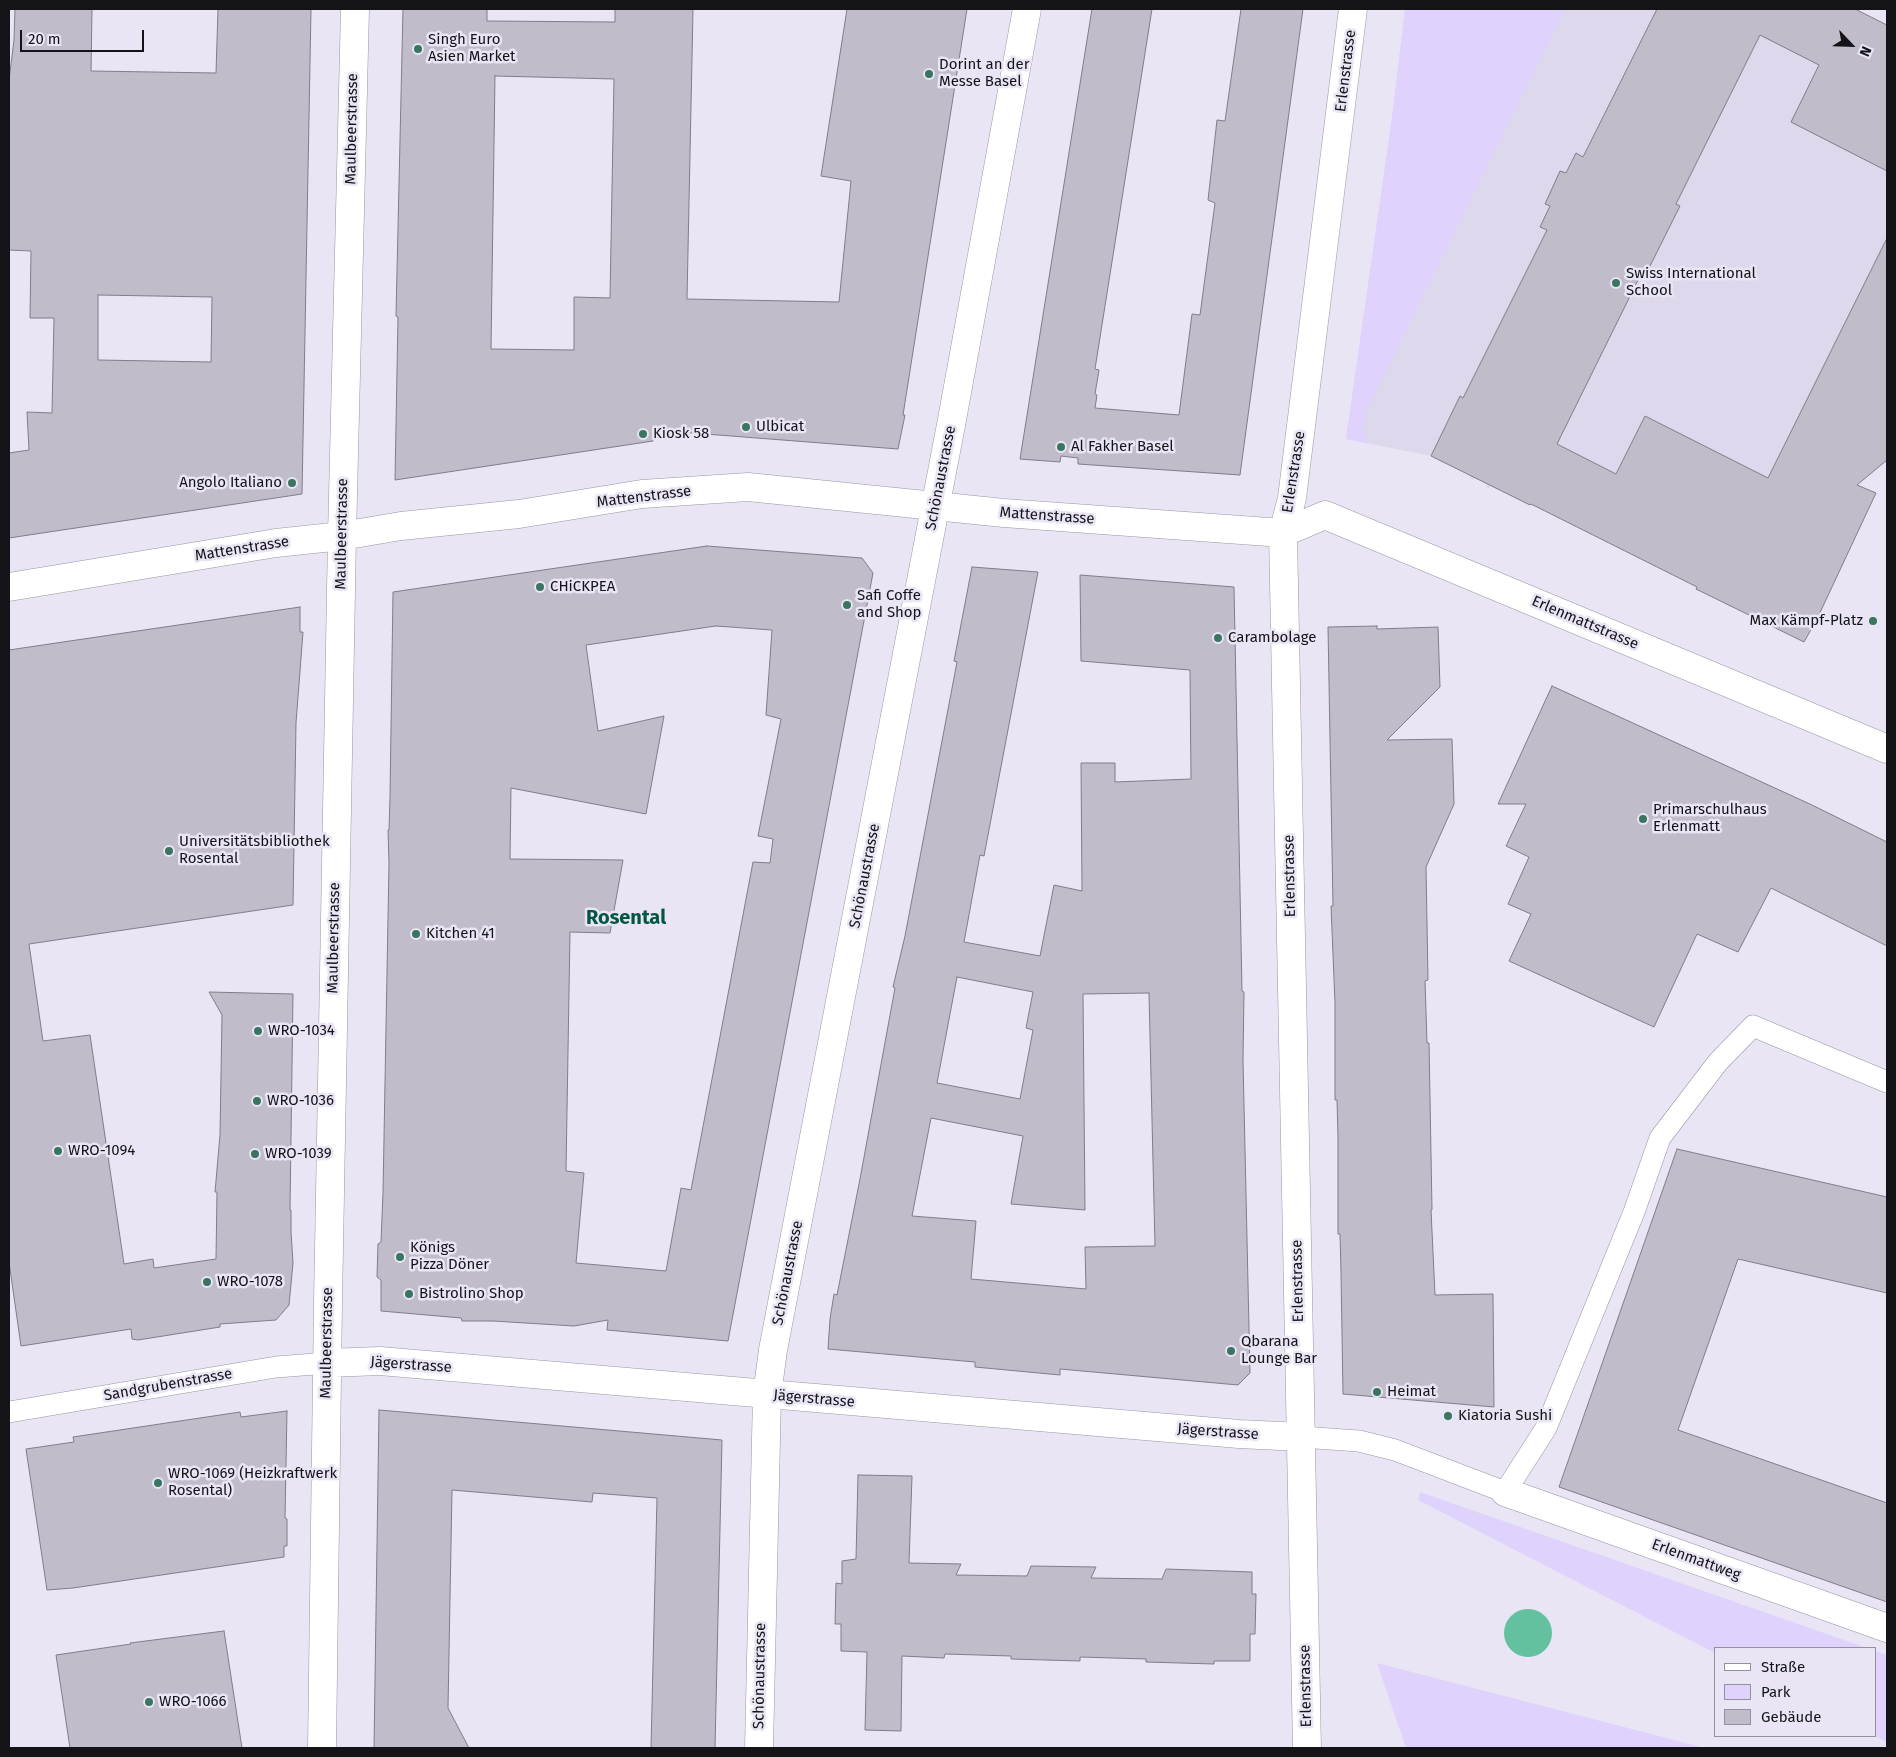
<!DOCTYPE html>
<meta charset="utf-8">
<style>
body{margin:0}
#map{position:relative;width:1896px;height:1757px;overflow:hidden;background:#e9e5f4;font-family:"Fira Sans",sans-serif}
canvas{display:block}
.frame{position:absolute;inset:0;border:10px solid #141317;pointer-events:none}
.legend{position:absolute;left:1714px;top:1647px;width:162px;height:90px;box-sizing:border-box;background:#e9e5f4;border:1px solid #94919c;margin:0;padding:6px 9px;list-style:none;font-size:15px;color:#141317}
.legend li{display:flex;align-items:center;gap:10px;height:25px}
.legend b{width:25px;border:1px solid #94919c}
.north{position:absolute;left:1826px;top:20px;width:50px;height:50px;-webkit-text-stroke:4px #e9e5f4;paint-order:stroke;rotate:114deg;font-size:14px;font-weight:700;line-height:20px;text-align:center;color:#141317}
.north::after{content:'';display:block;margin:auto;width:18px;height:22px;background:#141317;clip-path:polygon(50% 0,100% 100%,50% 72%,0 100%)}
.scale{position:absolute;left:20px;top:30px;width:124px;height:22px;box-sizing:border-box;border:2px solid #141317;border-top:0;padding-left:6px;font-size:15px;line-height:18px;white-space:nowrap;color:#141317;-webkit-text-stroke:4px #e9e5f4;paint-order:stroke}
</style>
<div id="map">
<canvas width="1896" height="1757"></canvas>
<div class="frame"></div>
<ul class="legend">
<li><b style="height:6px;background:#fff"></b>Straße</li>
<li><b style="height:14px;background:#dfd2fd"></b>Park</li>
<li><b style="height:14px;background:#c0bcca"></b>Gebäude</li>
</ul>
<div class="north">N</div>
<div class="scale">20 m</div>
</div>
<script>
const g = document.querySelector('canvas').getContext('2d');
g.lineJoin = 'round';
function fill(path, color) { g.fillStyle = color; g.fill(path, 'evenodd'); }
const poly = rows => new Path2D(rows.map(r => 'M' + r).join(''));
function trace(path, color, width, dash) { g.strokeStyle = color; g.lineWidth = width; g.lineCap = dash ? 'butt' : 'round'; g.setLineDash(dash || []); g.stroke(path); }
function drawText(font, color, halo, rows, align = 'center') {
  g.font = font + ' "Fira Sans",sans-serif'; g.lineWidth = 5; g.setLineDash([]); g.textBaseline = 'middle'; g.strokeStyle = halo; g.fillStyle = color; for (const [text, x, y, turn = 0] of rows) {
    g.save(); g.translate(x, y); g.rotate((+turn || 0) * Math.PI / 180); g.textAlign = isNaN(turn) ? turn : align; if (halo) g.strokeText(text, 0, 0); g.fillText(text, 0, 0); g.restore();
  }
}
fill(poly([
 [1405,9,1852,9,1887,26,1887,238,1768,478,1758,473,1696,589,1697,587,1531,504,1530,505,1491,486,1489,488,1486,487,1487,484,1475,478,1473,480,1470,478,1471,476,1431,456,1346,439,1392,118]
]), '#ded8ed');
fill(poly([
 [1405,9,1565,9,1366,411,1364,428,1366,443,1346,439,1392,118],
 [1420,1492,1867,1648,1715,1648,1715,1653,1418,1500],
 [1875,1651,1887,1655,1887,1742,1875,1736],
 [1377,1663,1705,1748,1406,1748]
]), '#dfd2fd');
fill(poly([
 '1504 1633a24 24 0 1 1 48 0a24 24 0 1 1-48 0Z'
]), '#63c1a0');
const building = poly([
 [15,9,92,9,91,71,216,73,218,9,311,9,302,494,9,538,9,453,29,450,27,412,52,413,54,318,30,318,31,251,9,250,9,80,14,40,15,9],
 [98,295,212,297,211,362,98,360,98,295],
 [403,9,487,9,487,21,615,22,615,9,693,9,687,299,839,302,851,181,821,176,847,9,967,9,903,415,905,415,898,449,654,430,653,441,395,480,398,317,396,316,403,9],
 [495,76,614,79,610,298,574,297,574,350,491,349,495,76],
 [1092,9,1152,9,1095,369,1099,370,1095,394,1097,395,1095,408,1179,415,1192,314,1200,315,1215,203,1208,200,1217,120,1225,121,1241,9,1303,9,1240,475,1078,464,1078,458,1061,456,1060,462,1020,459,1092,9],
 [1657,9,1855,9,1887,25,1887,171,1791,122,1819,65,1760,35,1676,204,1680,206,1644,278,1640,276,1557,444,1616,474,1645,416,1768,478,1887,238,1887,460,1857,485,1876,493,1817,619,1804,642,1696,589,1697,587,1531,504,1530,505,1431,456,1460,396,1463,398,1547,230,1540,227,1550,206,1545,204,1560,171,1566,173,1576,153,1583,157,1657,9],
 [707,546,862,558,873,573,728,1341,607,1330,608,1320,574,1326,493,1321,462,1321,461,1318,381,1311,381,1280,377,1277,378,1244,381,1242,383,1193,389,863,388,830,389,830,390,797,393,592,707,546],
 [716,626,772,630,766,715,781,719,758,836,773,839,770,863,753,862,691,1190,681,1188,666,1271,576,1263,584,1173,566,1171,570,932,610,933,623,860,510,859,511,788,646,814,664,716,598,731,586,645,716,626],
 [972,567,1038,572,984,856,980,855,964,942,1040,956,1054,885,1082,891,1081,763,1115,763,1115,782,1191,779,1190,670,1081,661,1080,575,1234,587,1242,991,1244,992,1243,1060,1250,1373,1238,1385,1060,1369,1060,1375,975,1367,975,1362,828,1349,830,1319,834,1294,837,1295,860,1179,895,988,893,987,905,936,957,662,954,661,972,567],
 [957,977,1033,992,1026,1028,1033,1030,1020,1099,937,1083,957,977],
 [1149,993,1155,1246,1085,1247,1086,1289,971,1279,976,1221,912,1216,931,1118,1023,1136,1011,1204,1085,1210,1083,994,1149,993],
 [300,607,300,632,303,632,296,723,293,905,29,944,43,1041,90,1035,124,1264,153,1259,154,1268,216,1259,217,1192,215,1192,220,1135,222,1015,209,992,293,994,290,1210,291,1210,291,1232,293,1263,289,1305,276,1320,220,1324,220,1327,138,1340,132,1339,131,1329,21,1346,9,1262,9,650,300,607],
 [1377,626,1377,629,1438,627,1440,687,1387,740,1452,739,1454,804,1426,867,1428,980,1425,981,1427,1043,1429,1043,1432,1210,1431,1210,1435,1295,1493,1294,1494,1407,1343,1394,1341,1272,1340,1234,1338,1234,1338,1137,1337,1100,1335,1100,1335,1003,1331,906,1333,906,1328,627,1377,626],
 [1552,686,1812,805,1887,842,1887,946,1771,888,1738,952,1697,934,1654,1027,1509,961,1531,914,1508,904,1529,857,1506,846,1526,804,1498,804,1552,686],
 [1677,1149,1887,1197,1887,1293,1738,1259,1678,1430,1887,1503,1887,1602,1559,1487,1677,1149],
 [379,1410,722,1440,715,1748,651,1748,657,1498,593,1493,592,1502,452,1490,448,1708,469,1748,374,1748,379,1410],
 [287,1411,285,1518,287,1519,287,1546,284,1546,284,1557,73,1588,47,1590,26,1449,74,1442,73,1437,240,1412,241,1417,287,1411],
 [858,1475,912,1476,909,1563,961,1564,956,1575,1027,1576,1031,1566,1096,1567,1091,1578,1162,1579,1166,1569,1252,1572,1252,1594,1256,1594,1255,1634,1250,1634,1250,1661,1214,1661,1214,1664,1146,1662,1146,1659,1080,1657,1080,1661,1011,1659,1011,1656,945,1654,944,1658,902,1656,901,1731,865,1730,867,1652,841,1651,841,1624,835,1624,836,1583,842,1584,842,1561,856,1559,858,1475],
 [224,1631,242,1748,70,1748,56,1655,131,1644,130,1643,224,1631]
]);
fill(building, '#c0bcca');
trace(building, '#807c89', 1);
const service = poly([
 [9,1412,276,1367,328,1363],
 [1301,1437,1359,1441,1395,1450,1505,1492,1546,1428,1634,1212,1660,1138,1718,1062,1753,1026,1887,1082]
]);
const minor = poly([
 [9,587,276,543,342,536,401,526,519,514,642,494,748,487,1004,513,1283,533,1325,515,1887,749],
 [328,1363,380,1361,1239,1434,1301,1437],
 [1505,1492,1887,1628],
 [322,1748,328,1302,342,536,355,9],
 [1307,1748,1283,533,1292,498,1353,9]
]);
const tertiary = poly([
 [759,1748,767,1395,773,1350,951,425,1027,9]
]);
trace(service, '#9995a2', 22);
trace(minor, '#9995a2', 29);
trace(tertiary, '#9995a2', 29);
trace(service, '#fff', 21);
trace(minor, '#fff', 28);
trace(tertiary, '#fff', 28);
for (const [x, y, r, color] of [
 [418,49,5,"#397560"],
 [929,74,5,"#397560"],
 [1616,283,5,"#397560"],
 [746,427,5,"#397560"],
 [643,434,5,"#397560"],
 [1061,447,5,"#397560"],
 [292,483,5,"#397560"],
 [540,587,5,"#397560"],
 [847,605,5,"#397560"],
 [1873,621,5,"#397560"],
 [1218,638,5,"#397560"],
 [1643,819,5,"#397560"],
 [169,851,5,"#397560"],
 [416,934,5,"#397560"],
 [258,1031,5,"#397560"],
 [257,1101,5,"#397560"],
 [58,1151,5,"#397560"],
 [255,1154,5,"#397560"],
 [400,1257,5,"#397560"],
 [207,1282,5,"#397560"],
 [409,1294,5,"#397560"],
 [1231,1351,5,"#397560"],
 [1377,1392,5,"#397560"],
 [1448,1416,5,"#397560"],
 [158,1483,5,"#397560"],
 [149,1702,5,"#397560"]
]) { const dot = new Path2D(); dot.arc(x, y, r, 0, 2 * Math.PI); g.fillStyle = color; g.fill(dot); trace(dot, '#e9e5f4', 2); }
drawText('15px', '#141317', '#e9e5f4', [
 ["Singh Euro",428,40],
 ["Asien Market",428,57],
 ["Dorint an der",939,65],
 ["Messe Basel",939,82],
 ["Swiss International",1626,274],
 ["School",1626,291],
 ["Ulbicat",756,427],
 ["Kiosk 58",653,434],
 ["Al Fakher Basel",1071,447],
 ["Angolo Italiano",282,483,"right"],
 ["CHiCKPEA",550,587],
 ["Safi Coffe",857,596],
 ["and Shop",857,613],
 ["Max Kämpf-Platz",1863,621,"right"],
 ["Carambolage",1228,638],
 ["Primarschulhaus",1653,810],
 ["Erlenmatt",1653,827],
 ["Universitätsbibliothek",179,842],
 ["Rosental",179,859],
 ["Kitchen 41",426,934],
 ["WRO-1034",268,1031],
 ["WRO-1036",267,1101],
 ["WRO-1094",68,1151],
 ["WRO-1039",265,1154],
 ["Königs",410,1248],
 ["Pizza Döner",410,1265],
 ["WRO-1078",217,1282],
 ["Bistrolino Shop",419,1294],
 ["Qbarana",1241,1342],
 ["Lounge Bar",1241,1359],
 ["Heimat",1387,1392],
 ["Kiatoria Sushi",1458,1416],
 ["WRO-1069 (Heizkraftwerk",168,1474],
 ["Rosental)",168,1491],
 ["WRO-1066",159,1702]
], 'left');
drawText('15px', '#141317', '#e9e5f4', [
 ["Erlenstrasse",1346,71,-83],
 ["Maulbeerstrasse",352,129,-89],
 ["Erlenstrasse",1294,472,-81],
 ["Schönaustrasse",941,478,-79],
 ["Mattenstrasse",644,497,-7],
 ["Mattenstrasse",1047,516,4],
 ["Maulbeerstrasse",342,534,-89],
 ["Mattenstrasse",242,549,-9],
 ["Erlenmattstrasse",1585,623,23],
 ["Schönaustrasse",865,876,-79],
 ["Erlenstrasse",1290,876,-91],
 ["Maulbeerstrasse",334,938,-89],
 ["Schönaustrasse",788,1273,-79],
 ["Erlenstrasse",1298,1281,-91],
 ["Maulbeerstrasse",327,1343,-89],
 ["Jägerstrasse",411,1365,4],
 ["Sandgrubenstrasse",168,1385,-10],
 ["Jägerstrasse",814,1399,5],
 ["Jägerstrasse",1218,1432,4],
 ["Erlenmattweg",1696,1560,20],
 ["Schönaustrasse",760,1676,-89],
 ["Erlenstrasse",1306,1686,-91]
]);
drawText('bold 20px', '#035641', '#e9e5f4', [
 ["Rosental",626,918]
]);
</script>
